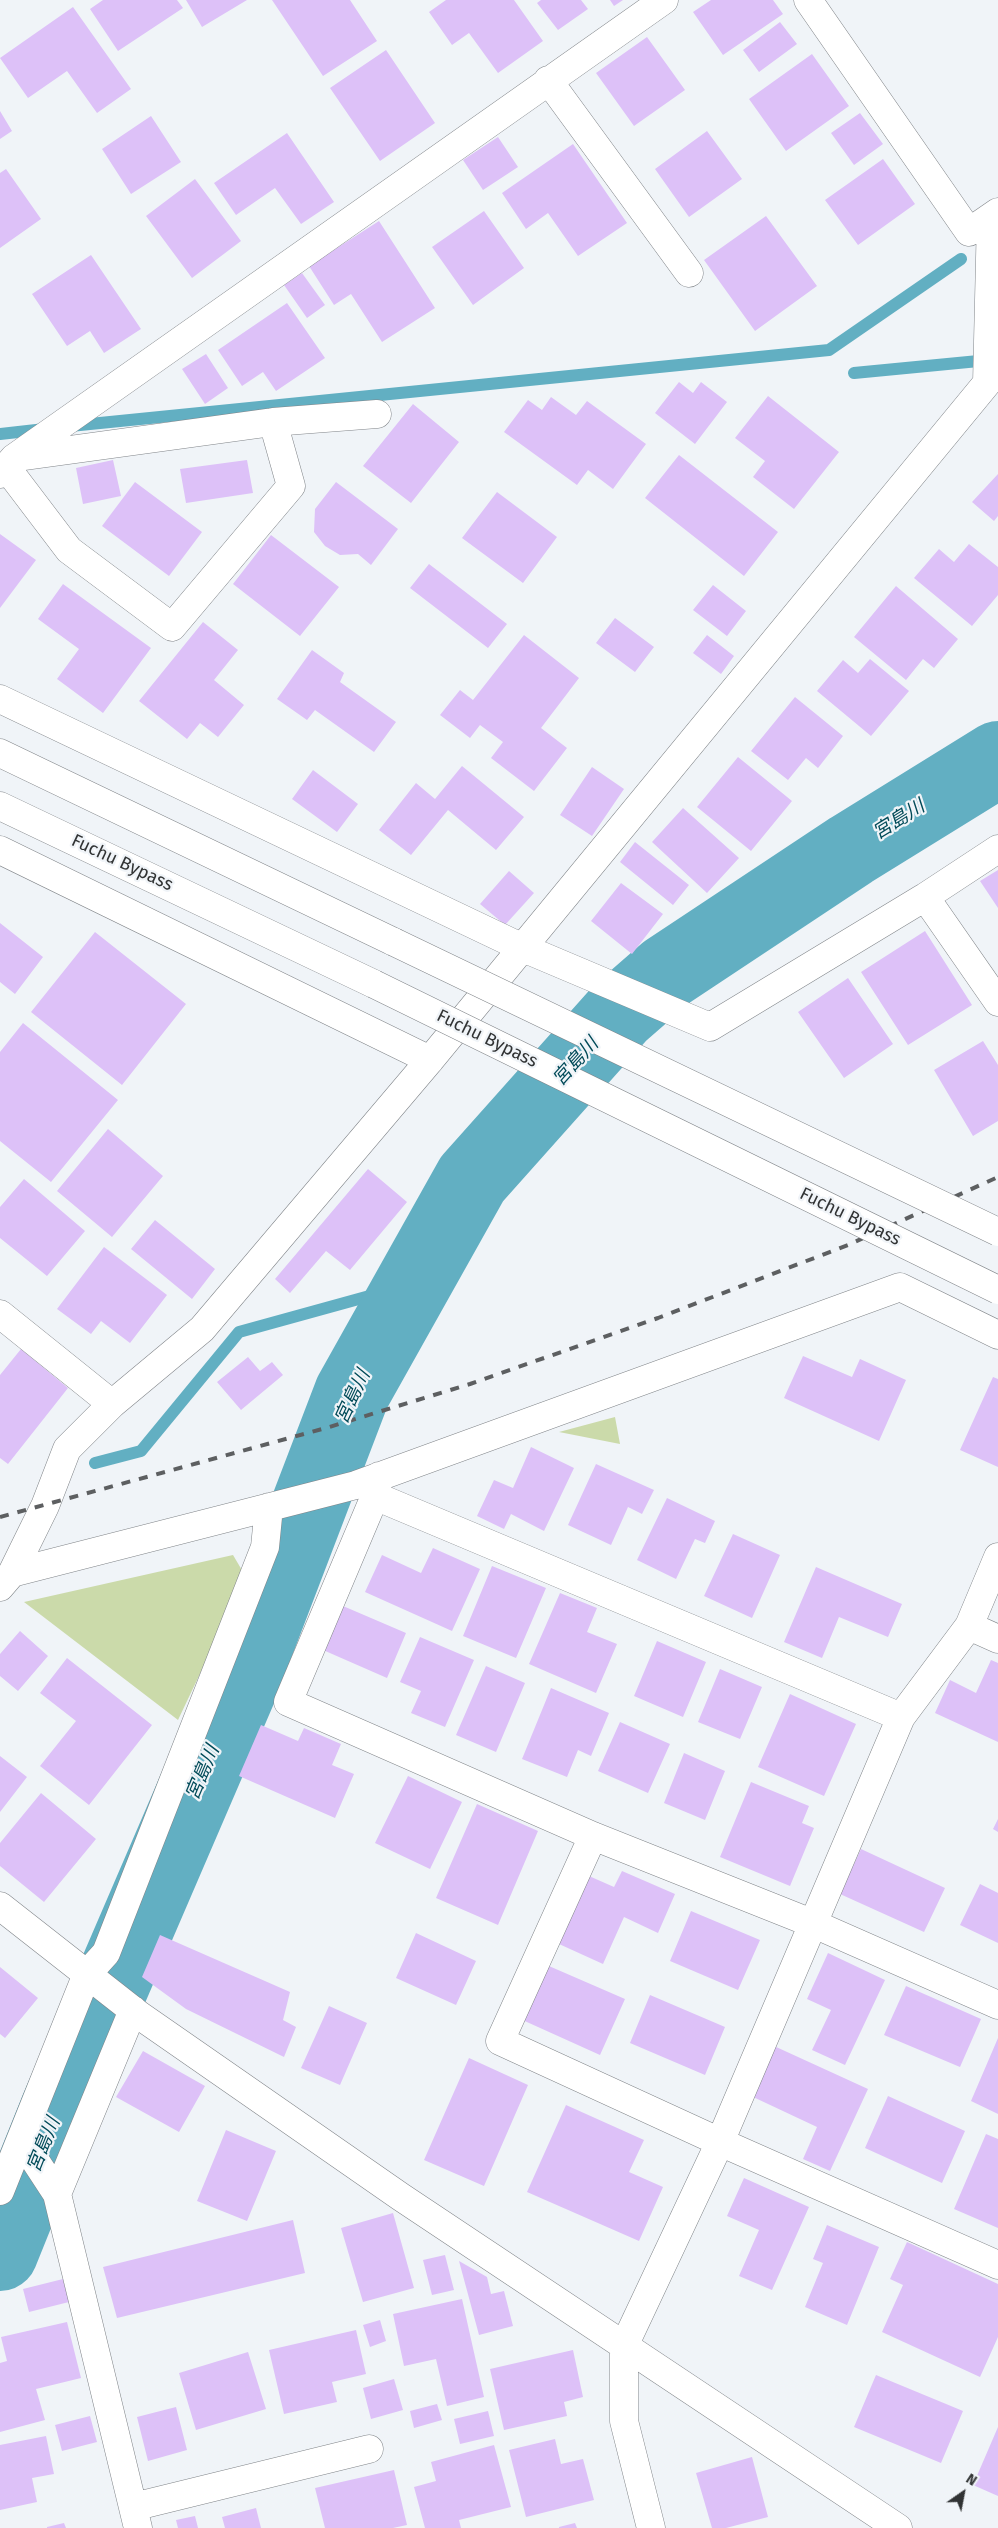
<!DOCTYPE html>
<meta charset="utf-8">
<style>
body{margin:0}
#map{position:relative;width:998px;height:2528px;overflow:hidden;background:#f0f4f8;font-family:"Fira Sans",sans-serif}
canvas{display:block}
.north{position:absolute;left:938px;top:2468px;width:50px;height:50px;-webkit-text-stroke:4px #f0f4f8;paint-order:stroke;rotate:33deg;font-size:14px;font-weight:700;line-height:20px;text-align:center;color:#313334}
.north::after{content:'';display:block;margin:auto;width:18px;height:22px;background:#313334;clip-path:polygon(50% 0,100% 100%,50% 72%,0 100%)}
</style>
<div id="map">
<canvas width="998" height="2528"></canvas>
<div class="north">N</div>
</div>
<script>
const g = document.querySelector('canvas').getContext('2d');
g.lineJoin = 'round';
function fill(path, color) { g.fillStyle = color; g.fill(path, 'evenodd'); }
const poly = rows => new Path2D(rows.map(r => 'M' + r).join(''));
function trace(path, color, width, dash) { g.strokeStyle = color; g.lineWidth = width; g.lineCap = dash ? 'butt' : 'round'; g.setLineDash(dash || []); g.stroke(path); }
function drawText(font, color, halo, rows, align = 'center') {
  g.font = font + ' "Fira Sans","Noto Sans JP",sans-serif'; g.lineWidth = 4.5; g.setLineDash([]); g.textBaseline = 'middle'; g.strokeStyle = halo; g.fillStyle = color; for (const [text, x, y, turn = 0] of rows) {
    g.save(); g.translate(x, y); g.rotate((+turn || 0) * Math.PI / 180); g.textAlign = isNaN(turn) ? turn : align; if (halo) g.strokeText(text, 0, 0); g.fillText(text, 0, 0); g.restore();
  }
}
fill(poly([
 [615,1417,620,1444,559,1432],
 [233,1555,246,1577,178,1720,24,1602]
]), '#cbdaaa');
trace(poly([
 [854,373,989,360],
 [70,426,829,350,961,259],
 [0,434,45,429],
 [95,1463,141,1451,239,1332,413,1284]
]), '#62afc2', 12);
trace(poly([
 [0,2253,58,2109,238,1691,352,1393,472,1179,620,1013,667,972,851,850,998,759]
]), '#62afc2', 76);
fill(poly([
 [103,0,177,0,183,8,118,51,90,9],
 [186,0,247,0,202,27],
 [272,0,350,0,377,41,323,76],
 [446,0,514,0,543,41,498,73,469,33,452,45,429,12],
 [541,0,581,0,588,9,558,30,537,3],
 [610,0,623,0,614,6],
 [711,0,773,0,783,14,723,55,693,12],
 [73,7,131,89,97,113,67,71,28,98,0,58],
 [780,22,797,44,759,72,743,50],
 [647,37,685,90,634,126,596,73],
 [386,50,435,123,380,161,330,88],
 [812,54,849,106,786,151,749,99],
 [0,111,12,131,0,139],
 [860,113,883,144,854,165,831,133],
 [151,116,181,162,131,194,102,149],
 [707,131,742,179,689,217,655,169],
 [287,133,334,202,301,224,275,188,236,215,214,183],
 [498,137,518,167,483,190,463,160],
 [573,144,627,223,578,256,548,213,526,229,502,193],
 [883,159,915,204,858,245,825,200],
 [6,169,41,219,0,248,0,173],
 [195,179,241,241,192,278,146,216],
 [484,211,524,268,473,305,432,247],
 [766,216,817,286,755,331,704,260],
 [379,221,435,308,382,342,351,294,334,305,309,266],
 [91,255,141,329,104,353,90,331,67,346,32,294],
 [302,273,325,305,307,318,284,285],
 [287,303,325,358,276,391,263,372,242,386,218,350],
 [206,354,228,388,205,404,182,369],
 [679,382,693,393,701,382,727,402,695,444,655,413],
 [768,396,839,452,794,509,753,477,765,461,735,438],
 [551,397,576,415,587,401,646,444,613,489,588,470,577,485,504,432,528,400,542,410],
 [413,404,459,442,411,503,363,466],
 [679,455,778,532,744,576,645,498],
 [113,460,121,496,83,504,76,468],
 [247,460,253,493,186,503,180,469],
 [998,474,998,516,994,521,972,502],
 [135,482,202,532,169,576,102,526],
 [336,482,398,529,371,565,358,554,340,555,325,546,314,532,315,509],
 [497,492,557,537,523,583,462,538],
 [0,534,36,560,0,608],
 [271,535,339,587,300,636,233,584],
 [969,544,998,567,998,595,972,626,914,578,939,549,954,562],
 [429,564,507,624,488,648,410,588],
 [63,584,151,648,103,713,57,679,79,649,38,619],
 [713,585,746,611,727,636,693,610],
 [896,586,958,639,934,668,923,659,906,680,854,637],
 [615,618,654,647,635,672,596,643],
 [203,622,238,650,214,680,244,705,218,737,200,723,187,739,139,701],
 [524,635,579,678,541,728,567,748,534,791,491,758,503,742,480,725,470,738,440,715,460,690,473,700],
 [707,635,734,656,721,674,693,653],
 [312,650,344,673,340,682,396,722,374,752,315,710,307,720,277,699],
 [870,659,909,691,871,736,817,691,843,660,858,673],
 [795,697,843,736,818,768,806,758,788,780,751,751],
 [738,757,792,801,751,851,697,807],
 [462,766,524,817,496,850,448,810,411,855,379,830,416,783,435,799],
 [592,767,624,789,592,836,560,815],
 [313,770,358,804,337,832,292,799],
 [683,808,739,858,707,893,652,842],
 [635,842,689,885,673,905,620,862],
 [998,870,998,908,980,881],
 [509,871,534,893,505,925,480,904],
 [621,883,663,914,632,954,591,921],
 [0,923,43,957,15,994,0,982],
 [925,931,972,1005,908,1045,861,972],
 [95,932,186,1004,122,1085,31,1012],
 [848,978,893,1044,844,1078,798,1012],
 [23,1023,118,1100,51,1182,0,1141,0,1052],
 [983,1041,998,1065,998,1121,973,1136,934,1070],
 [108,1129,163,1176,112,1237,57,1191],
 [368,1169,407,1202,350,1270,326,1251,290,1293,275,1279],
 [24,1179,85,1231,47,1276,0,1238,0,1207],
 [155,1220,215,1269,192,1299,131,1249],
 [104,1247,167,1295,130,1343,101,1321,91,1334,57,1309],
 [21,1349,68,1388,8,1464,0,1458,0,1375],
 [803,1356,852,1377,860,1359,906,1380,879,1441,784,1398],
 [248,1357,260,1371,272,1362,283,1375,241,1410,217,1382],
 [993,1377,998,1379,998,1467,960,1450],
 [531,1447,574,1468,544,1531,511,1514,504,1529,477,1516,494,1480,513,1488],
 [596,1464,654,1490,642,1514,628,1507,611,1545,568,1525],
 [667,1498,715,1521,705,1543,695,1539,676,1579,637,1560],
 [733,1534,780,1555,752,1618,704,1596],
 [433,1548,480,1569,452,1631,365,1592,382,1555,421,1573],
 [492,1566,546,1588,516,1658,463,1636],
 [816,1567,902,1604,888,1637,839,1617,822,1658,784,1642],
 [560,1593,597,1608,587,1632,617,1644,596,1693,529,1664],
 [343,1606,406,1633,387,1678,323,1650],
 [20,1631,48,1656,18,1691,0,1676,0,1654],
 [420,1637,474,1660,445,1727,411,1713,421,1691,400,1682],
 [657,1641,706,1662,683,1717,634,1696],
 [67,1658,152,1725,89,1805,40,1766,76,1721,40,1693],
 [991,1660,998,1663,998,1742,935,1713,950,1680,976,1693],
 [486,1666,525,1683,496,1752,456,1735],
 [720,1669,762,1687,740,1739,698,1722],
 [551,1688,609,1713,591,1756,578,1750,567,1777,522,1759],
 [790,1694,856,1724,824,1796,758,1767],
 [620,1722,670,1744,648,1793,598,1771],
 [261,1725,298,1741,304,1728,341,1744,332,1765,354,1774,335,1818,239,1776],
 [684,1753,725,1771,705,1820,664,1803],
 [0,1756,27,1777,0,1812],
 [408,1776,462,1802,430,1869,375,1843],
 [751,1782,809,1806,802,1823,814,1828,790,1886,720,1857],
 [41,1793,96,1839,44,1902,0,1866,0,1843],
 [477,1804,538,1831,498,1925,436,1898],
 [998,1819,998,1832,993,1829],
 [861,1849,945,1888,924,1932,840,1894],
 [622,1871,675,1894,658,1933,624,1917,603,1964,559,1944,589,1876,614,1887],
 [980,1884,998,1893,998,1943,960,1925],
 [691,1911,760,1940,738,1990,670,1961],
 [416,1933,476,1961,456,2005,396,1978],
 [160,1935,290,1992,283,2020,296,2027,284,2057,186,2009,142,1977],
 [828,1953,885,1980,845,2065,812,2050,831,2010,807,1999],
 [542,1963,625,1999,600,2055,518,2018],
 [0,1967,38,1998,5,2038,0,2034],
 [906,1986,981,2019,960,2067,884,2035],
 [650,1995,725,2027,705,2075,630,2043],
 [329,2006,367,2023,340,2085,301,2068],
 [998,2038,998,2114,971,2101],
 [774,2046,868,2089,830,2171,803,2159,817,2127,751,2096],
 [143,2051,205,2086,179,2132,116,2097],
 [469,2058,528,2085,484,2186,424,2160],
 [888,2096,965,2131,942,2183,865,2148],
 [566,2105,644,2140,629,2172,663,2187,639,2241,527,2192],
 [226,2130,276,2151,247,2221,197,2201],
 [986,2134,998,2139,998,2228,954,2209],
 [744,2178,809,2207,772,2290,739,2276,759,2230,727,2216],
 [393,2213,414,2288,363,2302,341,2228],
 [293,2220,305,2273,117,2318,103,2267],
 [827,2225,879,2247,847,2325,805,2307,823,2263,813,2259],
 [907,2242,998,2284,998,2337,980,2377,882,2332,903,2285,890,2279],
 [445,2255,454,2290,432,2295,423,2260],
 [459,2261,487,2277,491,2294,504,2291,513,2326,479,2335],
 [63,2279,69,2302,29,2312,23,2289],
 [462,2299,484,2397,447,2406,436,2359,404,2366,393,2314],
 [380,2320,386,2341,370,2347,363,2325],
 [67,2322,81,2378,36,2389,45,2420,0,2432,0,2363,7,2361,1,2337],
 [356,2330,366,2374,332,2382,337,2402,284,2414,269,2350],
 [573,2350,583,2397,564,2402,567,2416,504,2430,490,2369],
 [248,2352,266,2409,196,2430,179,2373],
 [876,2375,963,2411,941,2463,854,2427],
 [394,2379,403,2410,371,2419,363,2388],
 [437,2404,442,2420,414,2428,410,2411],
 [176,2407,187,2450,148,2461,137,2417],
 [488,2411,494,2436,460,2444,454,2419],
 [90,2416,97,2442,62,2451,55,2425],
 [998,2427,998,2496,973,2485],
 [46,2436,54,2474,32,2478,37,2502,0,2510,0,2445],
 [555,2439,561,2464,583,2459,594,2500,526,2517,509,2450],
 [494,2445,511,2507,459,2520,461,2528,425,2528,414,2487,436,2481,431,2462],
 [752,2457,768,2517,726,2528,712,2528,696,2473],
 [394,2470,407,2525,393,2528,325,2528,315,2488],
 [256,2508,261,2528,225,2528,222,2517],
 [195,2516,198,2528,178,2528,176,2520],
 [64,2523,66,2528,47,2528,47,2527],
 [575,2523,577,2528,559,2528,559,2527]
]), '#ddc1f8');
const street = poly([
 [808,0,969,232,998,212],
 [548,80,689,273],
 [18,457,273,422,377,414],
 [6,467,69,550,172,627,291,486,273,422],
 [0,474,14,458,664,0],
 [0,699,523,948,710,1027,925,897,998,849],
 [0,850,430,1060],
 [925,897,998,1002],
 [0,1314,112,1404],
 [379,1476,375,1496,288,1702,593,1836,814,1924,998,2005],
 [375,1496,901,1717],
 [12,1573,356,1485,900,1287,998,1335],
 [0,1587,12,1573,45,1506,67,1449,112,1404,202,1329,430,1060,987,383,991,217],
 [969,1626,998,1639],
 [593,1836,500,2041,720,2142,998,2265],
 [0,1906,139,2015,401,2197,898,2528],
 [21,2139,57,2194,138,2528],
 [0,2191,87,1974,106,1953,265,1547,269,1507],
 [57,2194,133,2010],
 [133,2507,369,2449],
 [651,2528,624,2421,624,2346,720,2142,901,1717,969,1626,998,1557]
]);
const highway = poly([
 [0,753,394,942],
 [0,806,374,984]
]);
trace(street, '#818589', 29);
trace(highway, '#818589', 29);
trace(street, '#fff', 28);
trace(highway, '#fff', 28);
trace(poly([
 [0,1517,326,1428,470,1384,658,1318,848,1245,998,1177]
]), '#5d5f61', 4, [9, 9]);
const highwayBridge = poly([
 [394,942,998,1232],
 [374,984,998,1290]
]);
trace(highwayBridge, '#818589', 29, []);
trace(highwayBridge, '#fff', 28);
drawText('18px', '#313334', '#f0f4f8', [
 ["Fuchu Bypass",122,863,25],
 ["Fuchu Bypass",487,1039,26],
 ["Fuchu Bypass",850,1217,26]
]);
drawText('italic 19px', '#014a58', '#f0f4f8', [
 ["宮島川",899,820,-32],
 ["宮島川",576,1062,-48],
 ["宮島川",353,1397,-65],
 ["宮島川",203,1773,-67],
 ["宮島川",44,2145,-68]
]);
</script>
